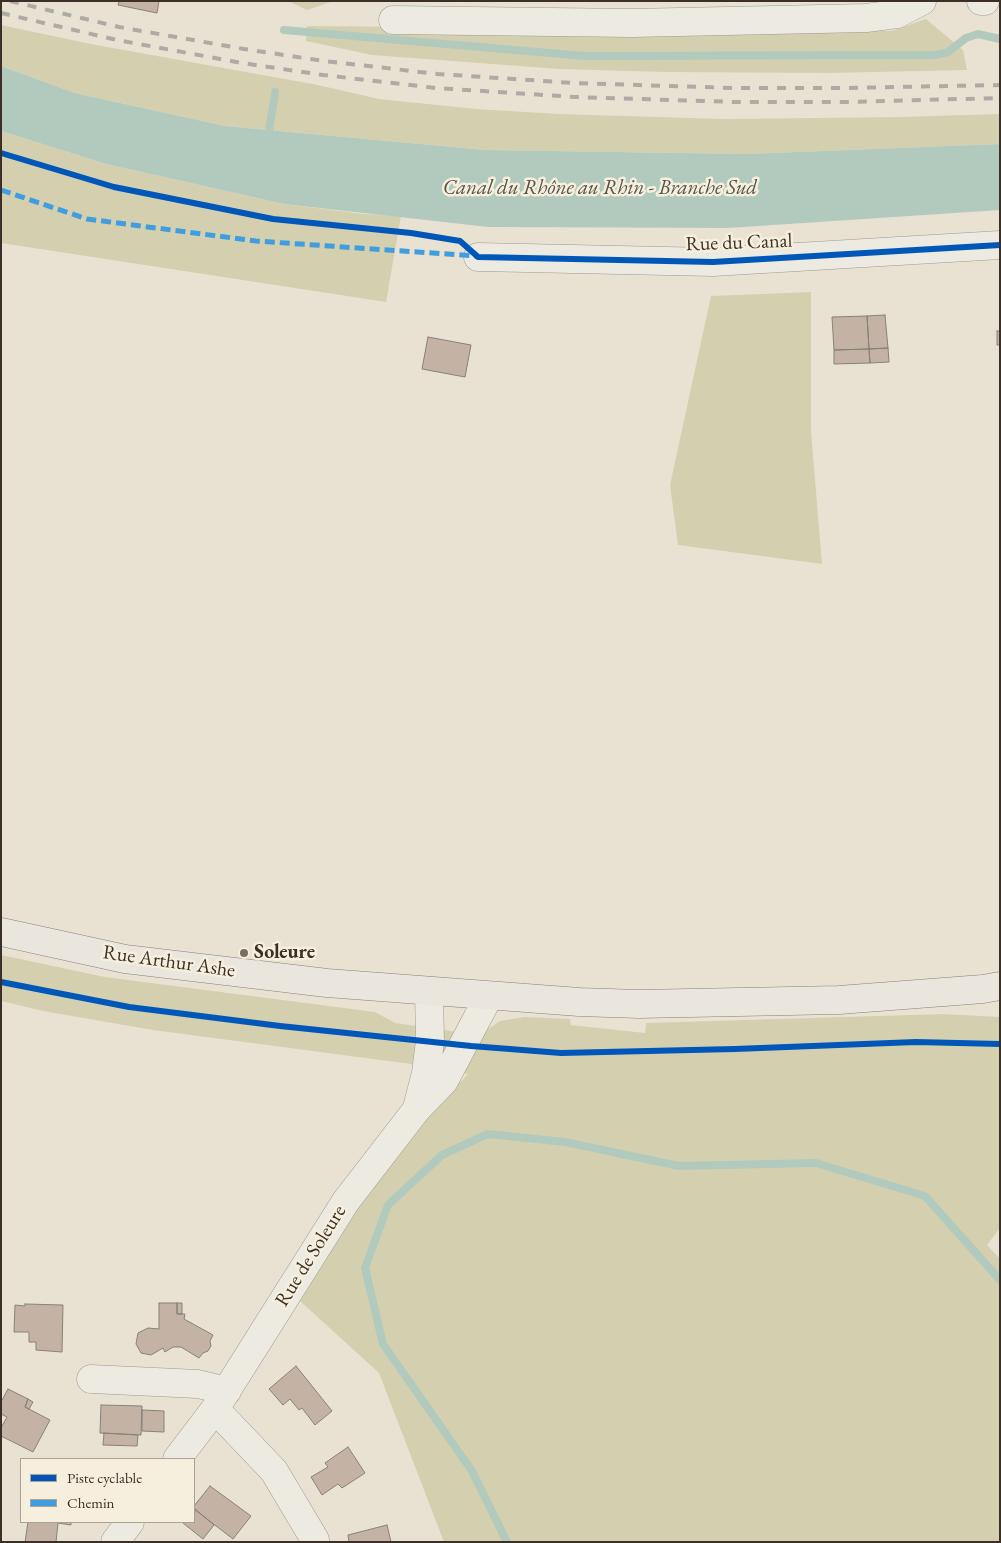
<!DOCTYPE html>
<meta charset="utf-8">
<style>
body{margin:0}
#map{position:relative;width:1001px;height:1543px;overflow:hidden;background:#e9e2d3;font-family:"EB Garamond",serif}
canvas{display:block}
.frame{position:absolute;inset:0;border:2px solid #3c2f27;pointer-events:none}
.legend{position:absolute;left:20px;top:1458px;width:175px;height:65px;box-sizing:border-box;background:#f6efdd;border:1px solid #aca294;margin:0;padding:6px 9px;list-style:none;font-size:15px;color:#3c2f27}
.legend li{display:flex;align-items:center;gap:10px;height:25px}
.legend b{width:25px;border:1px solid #aca294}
</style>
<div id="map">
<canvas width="1001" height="1543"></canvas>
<div class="frame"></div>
<ul class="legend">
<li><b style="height:6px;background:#0057b8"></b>Piste cyclable</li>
<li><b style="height:6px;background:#3f9de0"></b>Chemin</li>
</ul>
</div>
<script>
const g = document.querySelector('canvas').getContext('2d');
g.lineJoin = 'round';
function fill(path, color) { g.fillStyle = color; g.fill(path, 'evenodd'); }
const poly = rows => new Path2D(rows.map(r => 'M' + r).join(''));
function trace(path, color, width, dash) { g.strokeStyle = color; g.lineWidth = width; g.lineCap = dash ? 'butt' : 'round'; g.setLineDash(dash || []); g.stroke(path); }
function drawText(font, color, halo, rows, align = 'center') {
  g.font = font + ' "EB Garamond",serif'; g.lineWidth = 5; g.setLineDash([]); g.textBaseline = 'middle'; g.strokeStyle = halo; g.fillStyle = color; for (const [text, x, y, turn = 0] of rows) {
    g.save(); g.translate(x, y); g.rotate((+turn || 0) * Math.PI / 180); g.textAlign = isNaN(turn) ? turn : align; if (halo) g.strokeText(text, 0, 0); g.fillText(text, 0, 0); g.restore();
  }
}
fill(poly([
 [288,1,334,1,307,10],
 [926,19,963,50,967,70,829,73,665,72,559,69,372,55,306,41,307,26,892,31],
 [1,25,91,44,318,85,379,99,476,109,559,114,724,119,900,117,1000,114,1000,144,746,154,486,150,225,126,75,93,1,66],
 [1,131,106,164,284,204,365,214,401,216,386,302,1,243],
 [811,292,811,431,822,564,678,545,670,485,711,296],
 [1,955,105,977,375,1012,395,1023,479,1035,500,1021,524,1017,570,1019,571,1025,645,1033,646,1023,944,1014,1000,1017,1000,1228,987,1245,1000,1259,1000,1542,444,1542,379,1373,300,1301,388,1157,468,1074,411,1064,153,1030,43,1011,1,1001]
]), '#d4d0af');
fill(poly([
 [1,66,75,93,225,126,486,150,746,154,1000,144,1000,210,728,228,488,227,284,204,106,164,1,131]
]), '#b2cabd');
trace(poly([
 [284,30,584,56,936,55,948,52,966,38,978,34,1000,39],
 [268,139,275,92],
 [507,1542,472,1471,383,1344,365,1268,388,1205,442,1155,488,1134,565,1142,679,1166,816,1163,925,1196,1000,1280]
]), '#b2cabd', 8);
const building = poly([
 [119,1,159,1,157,13,118,5,119,1],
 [885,315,888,348,869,349,867,316,885,315],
 [867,316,869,349,834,350,832,317,867,316],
 [997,331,1000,331,1000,345,997,345,997,331],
 [428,337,471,345,465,377,422,369,428,337],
 [888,348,889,362,870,363,869,349,888,348],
 [869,349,870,363,834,364,834,350,869,349],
 [159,1303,177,1303,177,1314,185,1314,184,1319,213,1335,210,1341,211,1346,208,1351,203,1353,199,1358,181,1347,173,1347,165,1352,163,1348,151,1355,141,1353,136,1344,138,1333,148,1328,159,1329,159,1303],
 [177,1303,182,1303,182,1314,177,1314,177,1303],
 [25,1304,63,1305,62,1352,36,1350,36,1342,29,1342,29,1332,14,1332,15,1305,25,1306,25,1304],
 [296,1366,332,1411,315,1425,302,1408,299,1410,290,1399,283,1405,269,1389,296,1366],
 [8,1389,28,1399,25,1407,50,1420,33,1452,1,1436,1,1428,7,1417,1,1414,1,1402,8,1389],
 [28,1399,33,1402,29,1409,25,1407,28,1399],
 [101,1405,142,1406,141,1435,100,1433,101,1405],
 [142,1410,164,1411,164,1432,142,1431,142,1410],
 [104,1433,138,1435,137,1446,103,1445,104,1433],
 [348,1447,365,1473,342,1488,338,1484,322,1495,311,1477,328,1467,325,1463,348,1447],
 [210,1486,251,1516,233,1539,194,1509,194,1506,210,1486],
 [195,1509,214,1525,203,1539,183,1523,184,1522,194,1522,195,1509],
 [28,1522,71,1522,71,1525,58,1523,56,1542,25,1542,28,1522],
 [387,1525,391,1542,349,1542,348,1535,387,1525]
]);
fill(building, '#c4b3a5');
trace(building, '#868178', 1);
const minor = poly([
 [981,1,985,1],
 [393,20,632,23,866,18,897,14,922,1],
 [478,257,713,262,1000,245],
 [417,1108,426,1073,430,1041,429,991],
 [91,1379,198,1384,227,1391],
 [215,1409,274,1471,315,1540,314,1542],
 [177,1459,215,1409,346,1201,417,1109,444,1081,489,996],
 [115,1542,130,1522]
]);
const major = poly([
 [1,932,125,959,327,983,579,1002,639,1004,839,1000,983,989,1000,986]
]);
trace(minor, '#9e998f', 29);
trace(major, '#868178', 29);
trace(minor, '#edeae2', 28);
trace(major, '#eae6de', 28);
trace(poly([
 [10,1,119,27,244,49,324,61,438,74,574,83,734,88,844,88,1000,85],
 [1,13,117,40,242,63,323,75,436,88,575,97,735,102,845,102,1000,98]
]), '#aeaba4', 4, [9, 9]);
trace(poly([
 [1,190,87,219,256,241,476,256]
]), '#3f9de0', 5, [10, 5]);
trace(poly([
 [1,153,114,187,273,219,411,233,460,241,478,257,713,262,1000,245],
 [1,982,129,1007,280,1026,471,1046,561,1053,735,1049,916,1042,1000,1044]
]), '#0057b8', 6);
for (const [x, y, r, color] of [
 [244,953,5,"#796e63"]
]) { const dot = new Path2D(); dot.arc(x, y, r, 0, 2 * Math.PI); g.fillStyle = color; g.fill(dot); trace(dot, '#f6efdd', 2); }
drawText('20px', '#3c2f27', '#f6efdd', [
 ["Rue du Canal",739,243,-2],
 ["Rue Arthur Ashe",169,962,8],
 ["Rue de Soleure",311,1256,-58]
]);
drawText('bold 20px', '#3c2f27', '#f6efdd', [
 ["Soleure",254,953]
], 'left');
drawText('italic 21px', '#54534a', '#f6efdd', [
 ["Canal du Rhône au Rhin - Branche Sud",600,188]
]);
</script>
